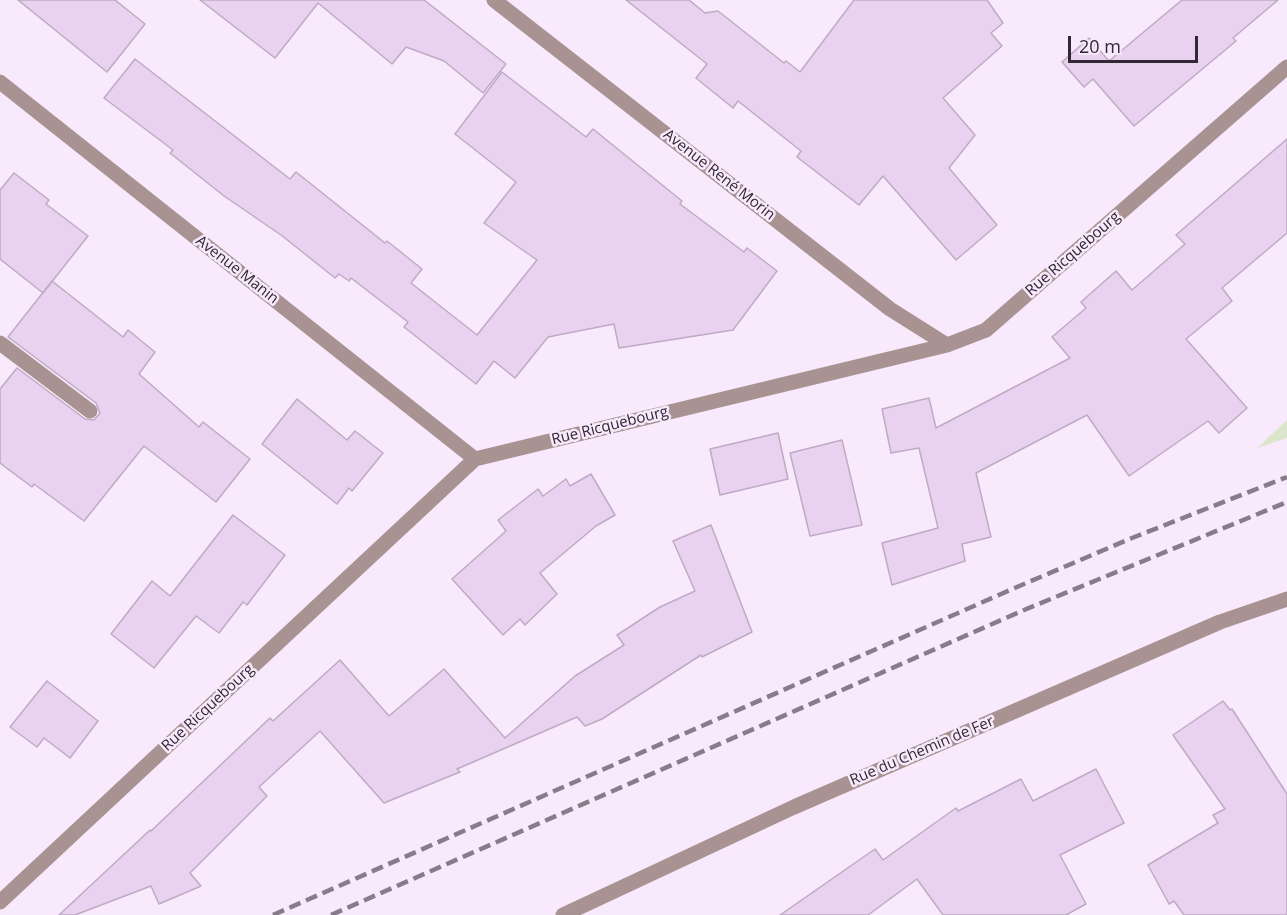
<!DOCTYPE html>
<meta charset="utf-8">
<style>
body{margin:0}
#map{position:relative;width:1287px;height:915px;overflow:hidden;background:#f8eafc;font-family:"Open Sans",sans-serif}
canvas{display:block}
.scale{position:absolute;left:1068px;top:36px;width:130px;height:27px;box-sizing:border-box;border:3px solid #302833;border-top:0;padding-left:8px;font-size:18px;line-height:21px;white-space:nowrap;color:#302833;-webkit-text-stroke:4px #f8eafc;paint-order:stroke}
</style>
<div id="map">
<canvas width="1287" height="915"></canvas>
<div class="scale">20 m</div>
</div>
<script>
const g = document.querySelector('canvas').getContext('2d');
g.lineJoin = 'round';
function fill(path, color) { g.fillStyle = color; g.fill(path, 'evenodd'); }
const poly = rows => new Path2D(rows.map(r => 'M' + r).join(''));
function trace(path, color, width, dash) { g.strokeStyle = color; g.lineWidth = width; g.lineCap = dash ? 'butt' : 'round'; g.setLineDash(dash || []); g.stroke(path); }
function drawText(font, color, halo, rows, align = 'center') {
  g.font = font + ' "Open Sans",sans-serif'; g.lineWidth = 5; g.setLineDash([]); g.textBaseline = 'middle'; g.strokeStyle = halo; g.fillStyle = color; for (const [text, x, y, turn = 0] of rows) {
    g.save(); g.translate(x, y); g.rotate((+turn || 0) * Math.PI / 180); g.textAlign = isNaN(turn) ? turn : align; if (halo) g.strokeText(text, 0, 0); g.fillText(text, 0, 0); g.restore();
  }
}
fill(poly([
 [1287,420,1287,438,1257,448]
]), '#dbe5cb');
const building = poly([
 [18,0,115,0,145,24,107,72,18,0],
 [200,0,424,0,506,64,483,93,444,61,406,47,392,64,318,3,275,58,200,0],
 [626,0,689,0,705,13,718,11,784,63,786,61,800,72,854,0,987,0,1003,23,991,33,1002,46,943,98,975,135,949,168,997,225,956,260,883,176,859,205,797,157,801,151,738,101,733,108,696,78,707,64,626,0],
 [1182,0,1278,0,1233,38,1236,41,1134,126,1093,79,1084,87,1062,62,1089,38,1109,61,1182,0],
 [135,59,290,179,296,172,385,243,387,241,422,269,411,283,477,335,537,260,484,223,516,182,455,134,502,72,586,137,593,129,682,201,680,204,744,252,747,248,777,271,733,330,619,348,614,324,548,337,515,378,494,361,476,384,404,327,408,322,351,278,349,281,339,274,335,278,281,235,224,196,170,153,173,150,104,98,135,59],
 [1287,139,1287,233,1222,288,1232,301,1186,339,1247,408,1219,433,1208,421,1129,476,1087,415,976,473,991,537,962,544,965,561,892,585,882,543,938,528,919,448,891,453,882,409,929,398,936,428,1070,358,1052,337,1086,308,1081,302,1116,271,1132,290,1185,244,1176,235,1287,139],
 [14,173,49,200,46,204,88,236,43,293,0,259,0,190,14,173],
 [52,281,123,337,128,330,155,352,139,374,199,427,203,422,250,459,216,502,144,446,84,521,34,484,32,487,0,463,0,389,17,368,85,419,94,420,100,413,96,403,8,337,52,281],
 [297,399,347,440,355,431,383,453,352,491,349,488,337,504,262,444,297,399],
 [778,433,788,479,720,495,710,449,778,433],
 [842,440,862,525,810,536,790,453,842,440],
 [591,474,615,515,596,526,540,573,557,594,525,625,520,619,503,635,452,579,506,531,498,520,538,489,543,496,566,479,570,486,591,474],
 [233,515,285,555,247,605,243,602,219,633,196,616,154,668,111,634,152,581,170,596,233,515],
 [711,525,752,632,702,657,701,655,602,719,585,726,577,717,457,769,460,772,384,803,320,731,259,787,267,796,190,873,201,886,159,904,151,886,75,915,59,915,150,830,151,831,270,718,273,721,340,660,389,716,444,669,505,738,575,676,624,645,617,635,660,607,695,591,673,541,711,525],
 [47,681,98,721,70,758,44,738,37,747,10,727,47,681],
 [1223,701,1230,710,1232,709,1287,794,1287,915,1184,915,1174,901,1169,904,1148,865,1218,823,1213,815,1225,809,1173,735,1223,701],
 [1096,769,1124,823,1060,855,1086,904,1066,915,943,915,917,879,868,915,780,915,875,849,883,860,956,808,958,811,1021,779,1033,801,1096,769]
]);
fill(building, '#e8d2ef');
trace(building, '#bfaac6', 1.5);
trace(poly([
 [494,0,890,309,947,345],
 [0,82,475,459],
 [0,343,90,411],
 [0,902,475,459,947,345,986,330,1287,67],
 [563,915,794,807,1220,622,1287,599]
]), '#a89292', 15);
trace(poly([
 [273,915,1017,587,1132,538,1287,477],
 [331,915,1024,610,1287,502]
]), '#867c8a', 4.5, [12, 6]);
drawText('15px', '#302833', '#f8eafc', [
 ["Avenue René Morin",719,175,38],
 ["Rue Ricquebourg",1073,254,-41],
 ["Avenue Manin",237,270,38],
 ["Rue Ricquebourg",610,426,-14],
 ["Rue Ricquebourg",208,708,-43],
 ["Rue du Chemin de Fer",922,751,-23]
]);
</script>
